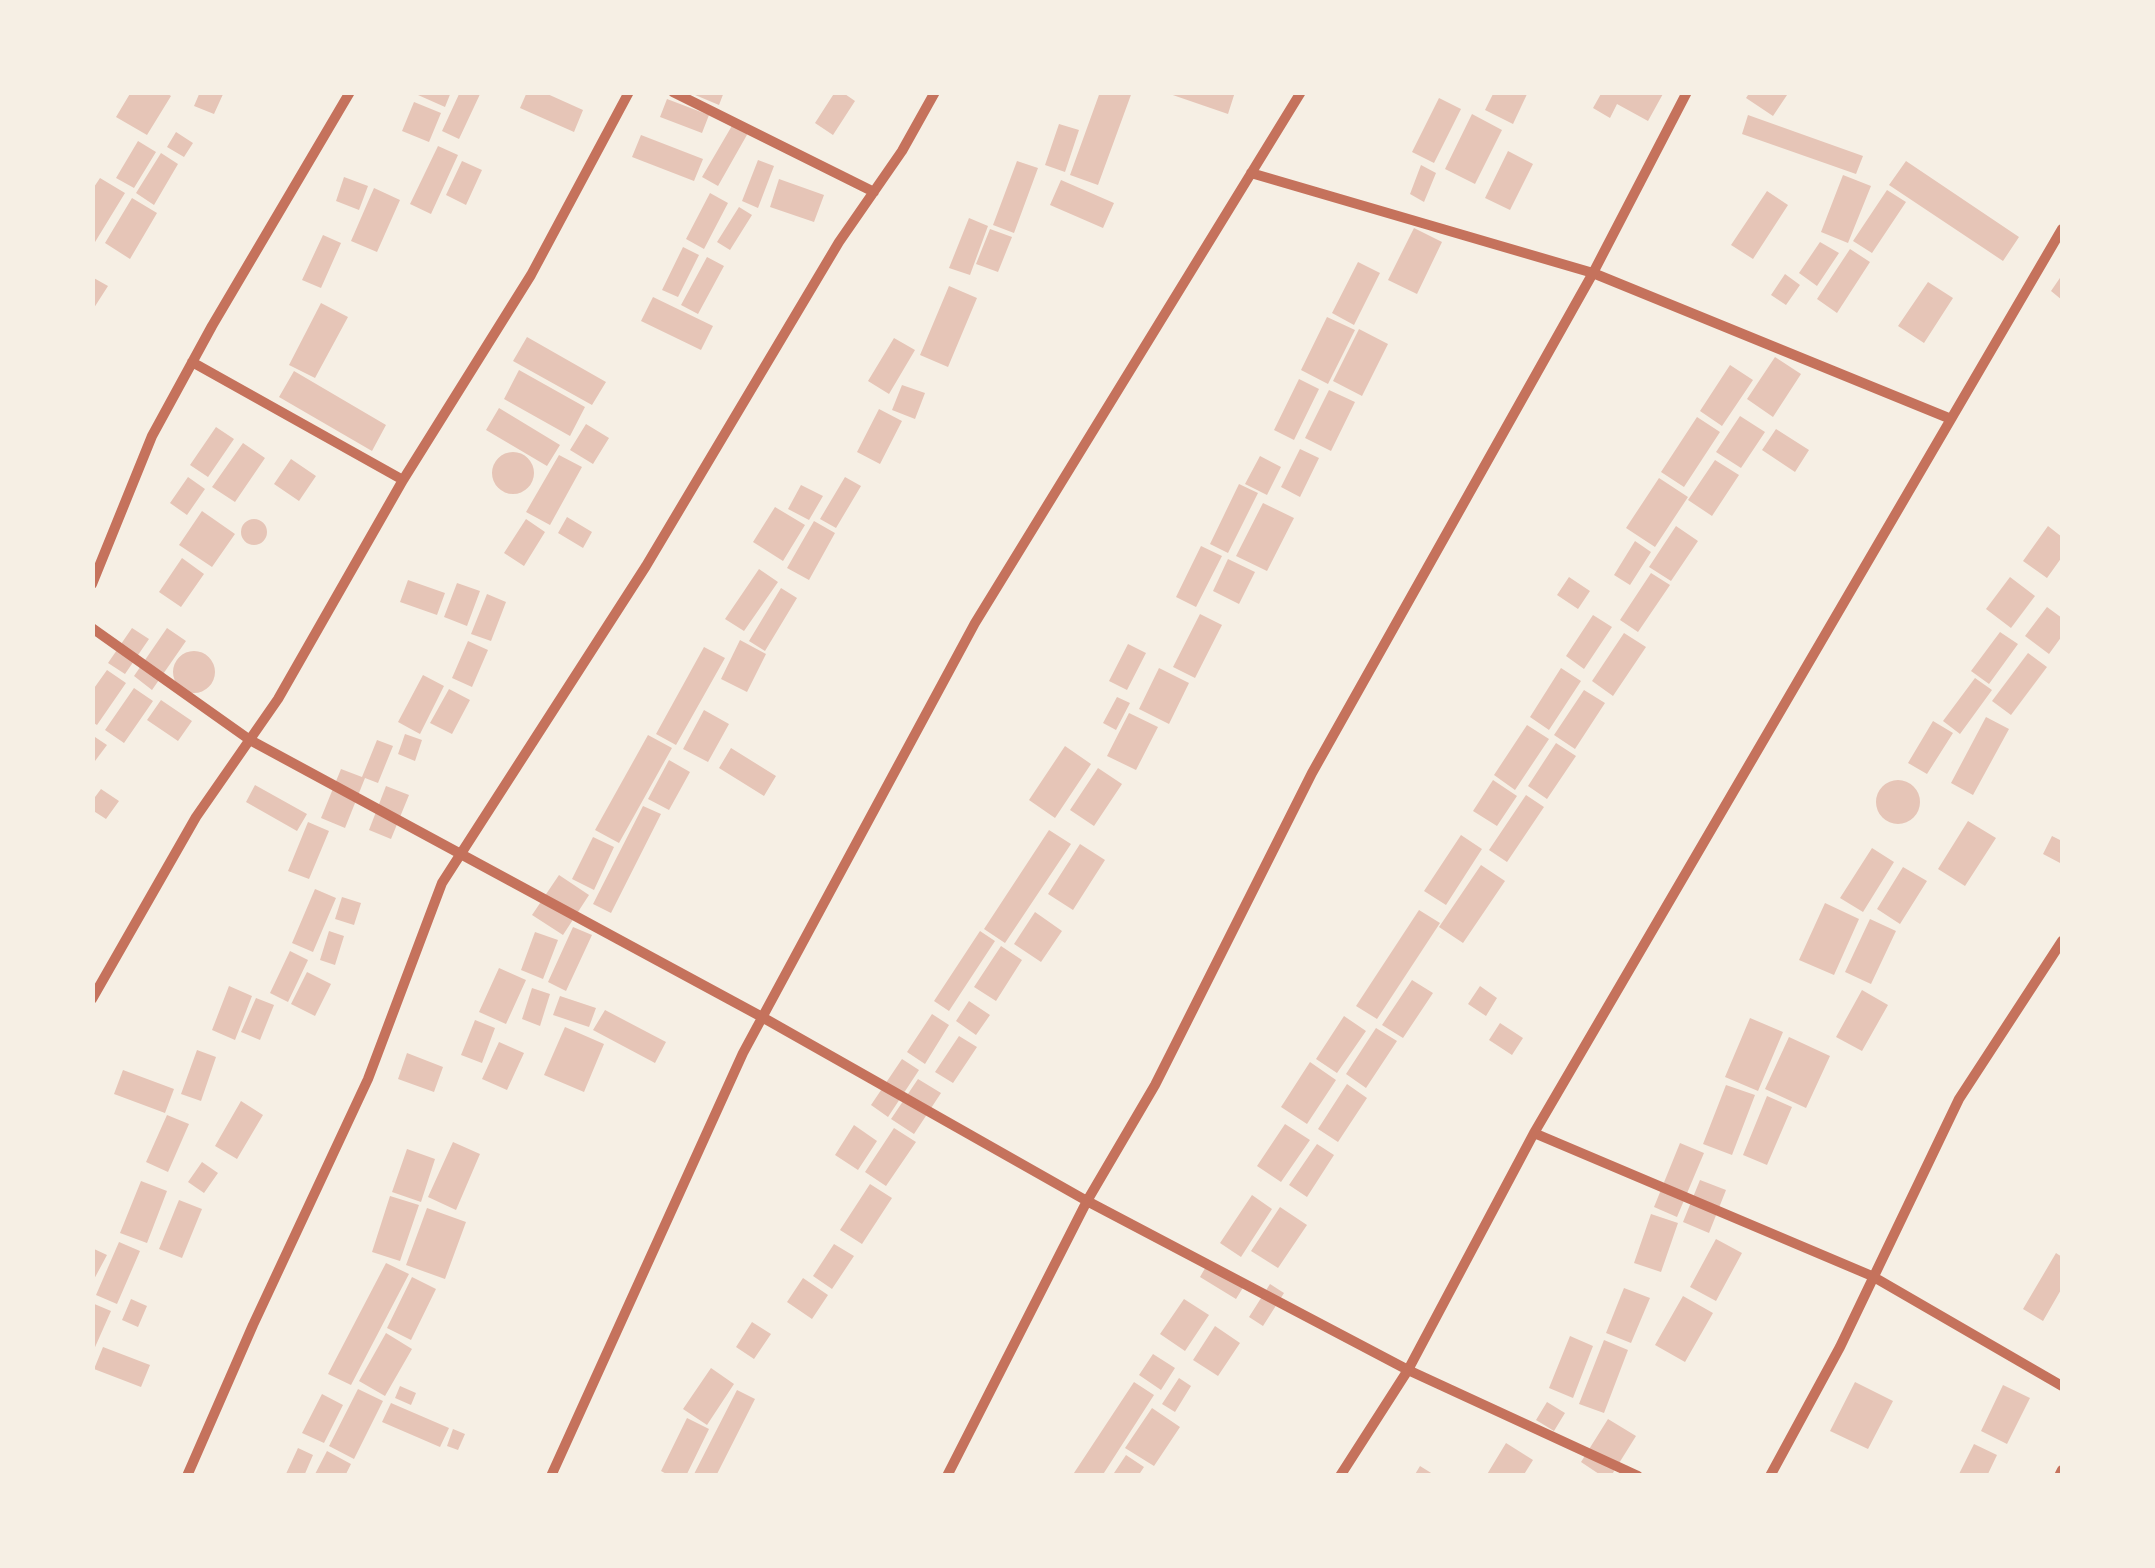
<!DOCTYPE html>
<style>
body{margin:0}
#map{position:relative;width:2155px;height:1568px;overflow:hidden;background:#f6efe4;font-family:Quicksand,sans-serif}
canvas{display:block}
.frame{position:absolute;inset:0;border:95px solid #f6efe4;pointer-events:none}
</style>
<div id="map">
<canvas width="2155" height="1568"></canvas>
<div class="frame"></div>
</div>
<script>
const g = document.querySelector('canvas').getContext('2d');
g.lineJoin = 'round';
function fill(path, color) { g.fillStyle = color; g.fill(path, 'evenodd'); }
const poly = rows => new Path2D(rows.map(r => 'M' + r).join(''));
function trace(path, color, width, dash) { g.strokeStyle = color; g.lineWidth = width; g.lineCap = dash ? 'butt' : 'round'; g.setLineDash(dash || []); g.stroke(path); }
fill(poly([
 [131,92,165,92,171,96,147,135,116,117],
 [200,92,224,92,214,114,194,106],
 [419,92,451,92,445,107,418,95],
 [460,92,481,92,459,139,442,131],
 [527,92,543,92,583,110,574,132,520,108],
 [688,92,724,92,719,105],
 [835,92,842,92,855,101,833,135,815,123],
 [1100,92,1132,92,1098,185,1070,175],
 [1164,92,1235,92,1228,114],
 [1494,92,1528,92,1513,124,1485,110],
 [1602,92,1664,92,1648,121,1617,104,1610,118,1593,108],
 [1750,92,1789,92,1773,116,1746,98],
 [1439,98,1461,109,1434,163,1412,152],
 [667,99,709,115,702,133,660,117],
 [414,102,441,113,429,142,402,131],
 [1472,114,1502,130,1475,184,1445,169],
 [1748,115,1863,156,1856,174,1742,134],
 [733,124,748,133,718,186,702,177],
 [1059,124,1079,130,1065,172,1045,165],
 [176,132,193,143,184,157,167,147],
 [641,135,703,159,694,181,632,157],
 [138,141,156,152,134,188,116,178],
 [438,146,458,155,431,214,410,204],
 [1508,151,1533,164,1510,210,1485,198],
 [161,153,178,164,154,205,136,193],
 [758,160,774,166,758,208,742,201],
 [462,161,482,170,466,205,446,195],
 [1017,161,1038,168,1014,233,993,225],
 [1906,161,2019,237,2003,261,1889,185],
 [1421,165,1436,173,1424,202,1410,194],
 [1843,175,1871,186,1848,243,1821,232],
 [344,177,368,186,359,210,336,201],
 [100,178,125,193,92,247,92,190],
 [779,179,824,195,814,222,770,207],
 [1061,180,1114,203,1103,228,1050,205],
 [374,188,400,200,377,252,351,241],
 [1887,190,1906,202,1872,253,1853,241],
 [1767,191,1788,205,1753,259,1731,245],
 [710,193,728,203,704,249,686,239],
 [132,198,157,213,130,259,105,243],
 [739,207,752,215,730,250,717,242],
 [969,218,988,226,970,275,949,268],
 [1414,228,1442,242,1417,294,1388,280],
 [990,229,1012,237,998,272,976,264],
 [323,235,341,243,321,288,302,280],
 [1820,242,1839,253,1817,286,1799,273],
 [683,247,699,255,678,297,662,290],
 [1850,249,1870,262,1837,313,1817,299],
 [707,257,724,266,698,314,681,305],
 [1358,262,1380,273,1354,325,1332,313],
 [1785,274,1800,285,1786,305,1771,295],
 [2062,275,2062,300,2051,291],
 [92,277,108,286,92,311],
 [1928,282,1953,298,1924,343,1898,326],
 [949,286,977,298,948,367,920,355],
 [653,297,713,326,701,350,641,321],
 [321,303,348,317,315,378,289,365],
 [1327,317,1355,330,1328,384,1301,370],
 [1359,329,1388,344,1362,396,1333,381],
 [527,337,606,382,592,405,513,361],
 [894,338,915,350,889,394,868,381],
 [1775,357,1801,374,1773,417,1747,399],
 [1730,365,1753,380,1722,426,1700,411],
 [519,370,585,407,570,436,504,399],
 [294,371,386,425,372,451,279,397],
 [1299,379,1319,389,1294,440,1274,430],
 [902,385,925,393,915,419,892,410],
 [1329,390,1355,402,1331,451,1305,438],
 [499,408,560,445,547,466,486,430],
 [879,409,902,421,880,464,857,452],
 [1740,416,1765,432,1741,468,1716,452],
 [1697,417,1720,432,1684,487,1661,472],
 [586,424,609,438,593,464,570,450],
 [216,427,234,439,208,477,190,465],
 [1776,429,1809,450,1795,472,1762,450],
 [243,443,265,458,235,502,212,487],
 [1300,449,1319,458,1300,497,1281,487],
 '492 473a21 21 0 1 1 42 0a21 21 0 1 1-42 0Z',
 [559,455,582,467,550,525,526,512],
 [1260,456,1281,467,1267,495,1245,484],
 [291,459,316,476,299,501,274,484],
 [1715,460,1739,475,1712,516,1688,500],
 [188,477,205,489,187,515,170,503],
 [845,477,861,486,836,528,820,519],
 [1659,478,1688,497,1655,547,1626,528],
 [1239,484,1258,493,1228,553,1210,544],
 [801,485,823,496,809,520,788,509],
 [1263,503,1294,518,1267,571,1236,556],
 [775,507,805,525,783,561,753,542],
 [202,511,235,534,212,567,179,545],
 [567,517,592,532,583,548,558,533],
 [526,519,545,532,524,566,504,553],
 '241 532a13 13 0 1 1 26 0a13 13 0 1 1-26 0Z',
 [814,521,835,533,809,580,787,568],
 [1676,526,1698,541,1671,581,1649,567],
 [2048,526,2062,537,2062,557,2047,578,2023,561],
 [1635,541,1651,552,1630,585,1614,575],
 [1201,546,1222,556,1196,607,1176,597],
 [182,558,204,574,181,607,159,592],
 [1228,559,1255,572,1239,604,1213,591],
 [759,569,778,582,744,631,725,619],
 [1651,573,1670,585,1638,632,1620,620],
 [1569,577,1590,591,1578,609,1557,595],
 [2010,577,2035,596,2011,628,1986,609],
 [408,580,445,593,437,615,400,602],
 [457,583,480,591,467,626,444,617],
 [781,588,797,598,765,651,749,641],
 [487,594,506,602,491,641,471,634],
 [2047,607,2062,618,2062,636,2049,654,2025,636],
 [1200,614,1222,625,1195,678,1173,667],
 [1593,615,1612,627,1584,669,1566,656],
 [132,628,149,639,125,674,108,663],
 [167,628,186,641,152,690,134,676],
 [2000,632,2018,644,1989,684,1971,671],
 [1624,633,1646,647,1613,696,1592,681],
 [740,640,766,654,747,692,721,679],
 [468,641,488,650,472,687,452,678],
 [1128,644,1146,653,1127,690,1109,681],
 [704,647,725,658,676,745,656,734],
 '173 672a21 21 0 1 1 42 0a21 21 0 1 1-42 0Z',
 [2028,653,2047,667,2011,715,1992,701],
 [1159,668,1189,683,1169,724,1139,709],
 [1561,668,1581,681,1549,730,1530,717],
 [107,670,126,683,97,725,92,722,92,691],
 [423,675,444,686,420,734,398,722],
 [1975,678,1992,690,1960,734,1943,721],
 [134,688,153,701,124,743,105,730],
 [449,689,470,700,452,734,430,723],
 [1584,690,1605,703,1575,749,1554,735],
 [1117,697,1130,703,1116,730,1103,723],
 [161,700,192,721,178,741,147,720],
 [704,710,729,724,708,762,683,749],
 [1129,713,1158,727,1136,770,1107,756],
 [1986,717,2009,729,1973,795,1951,783],
 [1933,721,1953,733,1927,774,1908,763],
 [1527,725,1549,739,1515,790,1494,775],
 [405,734,422,740,415,761,398,754],
 [92,735,107,745,92,765],
 [648,735,672,748,619,843,595,830],
 [377,740,393,746,378,783,365,778,345,828,321,818,341,769,362,777],
 [1556,743,1576,756,1547,799,1528,786],
 [1065,746,1091,764,1055,818,1029,800],
 [731,748,776,776,764,796,719,768],
 [669,760,690,772,669,810,648,799],
 [1098,768,1122,784,1094,826,1070,810],
 [1493,780,1517,796,1497,826,1473,811],
 '1876 802a22 22 0 1 1 44 0a22 22 0 1 1-44 0Z',
 [255,785,307,814,297,831,246,802],
 [386,786,409,795,391,839,369,830],
 [101,789,119,801,106,819,92,810,92,801],
 [1526,795,1544,807,1507,862,1489,850],
 [643,806,661,814,611,913,593,904],
 [1968,821,1996,838,1965,886,1938,869],
 [308,822,329,831,309,879,288,871],
 [1049,830,1071,844,1005,943,984,929],
 [1461,835,1482,849,1446,905,1424,891],
 [2052,836,2062,841,2062,864,2043,854],
 [593,837,614,847,594,890,572,879],
 [1080,844,1105,860,1073,910,1048,894],
 [1872,848,1894,862,1863,912,1840,898],
 [1481,865,1505,881,1463,943,1439,927],
 [1903,867,1927,881,1900,924,1877,909],
 [559,875,589,895,563,935,532,915],
 [315,889,336,898,313,952,292,943],
 [342,897,361,903,354,925,335,919],
 [1825,903,1859,919,1834,975,1799,960],
 [1419,910,1440,923,1377,1019,1356,1006],
 [1035,912,1062,931,1041,962,1014,944],
 [1870,919,1896,931,1871,984,1845,972],
 [573,927,592,935,566,991,548,982],
 [329,931,344,936,335,965,320,960],
 [980,931,995,941,949,1011,934,1001],
 [535,932,558,940,543,979,521,970],
 [1001,946,1022,960,996,1001,974,987],
 [290,951,308,960,288,1002,270,993],
 [499,968,526,980,506,1024,479,1012],
 [307,972,331,984,315,1016,291,1004],
 [1412,980,1433,993,1403,1038,1382,1025],
 [229,986,252,996,235,1040,212,1030],
 [1480,986,1497,998,1486,1016,1468,1004],
 [532,988,550,994,540,1026,522,1019],
 [1862,990,1888,1005,1862,1051,1836,1037],
 [560,996,596,1008,589,1027,553,1015],
 [256,998,274,1005,260,1040,241,1032],
 [969,1001,990,1015,976,1035,956,1021],
 [605,1010,666,1042,655,1063,593,1030],
 [932,1014,949,1025,925,1064,907,1052],
 [1344,1016,1366,1031,1337,1073,1316,1059],
 [1750,1018,1783,1032,1758,1091,1725,1077],
 [475,1020,495,1028,482,1063,461,1055],
 [1500,1023,1523,1038,1512,1055,1489,1040],
 [565,1027,604,1044,584,1092,544,1075],
 [1376,1028,1397,1041,1366,1088,1346,1074],
 [959,1036,977,1047,953,1083,935,1072],
 [1789,1037,1830,1056,1806,1108,1765,1089],
 [499,1042,524,1053,507,1090,482,1079],
 [197,1050,216,1057,201,1101,181,1094],
 [407,1053,443,1067,434,1092,398,1079],
 [902,1059,919,1070,888,1117,871,1105],
 [1310,1062,1336,1080,1307,1124,1281,1107],
 [123,1070,174,1089,165,1113,114,1094],
 [918,1079,941,1093,914,1134,891,1119],
 [1347,1084,1367,1098,1338,1142,1318,1129],
 [1726,1085,1755,1095,1732,1155,1703,1144],
 [1767,1096,1792,1107,1767,1165,1743,1155],
 [241,1101,263,1115,237,1159,215,1146],
 [167,1115,189,1124,168,1172,146,1162],
 [1285,1124,1310,1140,1281,1182,1257,1166],
 [854,1125,877,1141,858,1170,835,1155],
 [894,1128,916,1142,886,1186,865,1172],
 [453,1142,480,1154,456,1210,428,1197],
 [1680,1143,1704,1153,1677,1217,1654,1207],
 [1317,1144,1334,1155,1307,1197,1289,1185],
 [407,1149,435,1159,421,1202,392,1192],
 [202,1162,218,1173,204,1193,188,1182],
 [1700,1180,1726,1190,1709,1233,1683,1222],
 [141,1181,167,1191,147,1243,120,1233],
 [870,1184,892,1198,862,1244,840,1230],
 [1252,1195,1272,1209,1241,1257,1220,1243],
 [390,1196,419,1205,400,1261,372,1252],
 [179,1200,202,1209,182,1258,159,1249],
 [1280,1207,1307,1225,1278,1268,1251,1251],
 [427,1208,466,1222,445,1279,406,1265],
 [1651,1214,1678,1223,1661,1272,1634,1263],
 [1716,1239,1742,1253,1716,1301,1690,1287],
 [119,1242,140,1251,117,1304,96,1295],
 [834,1244,854,1256,832,1289,813,1276],
 [92,1248,107,1255,92,1283],
 [2056,1253,2062,1257,2062,1288,2043,1321,2023,1309],
 [386,1263,409,1274,351,1385,328,1374],
 [1208,1263,1244,1286,1236,1299,1200,1277],
 [412,1277,436,1289,411,1340,387,1328],
 [803,1278,828,1295,812,1319,787,1302],
 [1270,1284,1284,1293,1263,1326,1249,1317],
 [1624,1288,1650,1298,1631,1343,1606,1333],
 [1683,1296,1713,1313,1685,1362,1655,1345],
 [131,1299,147,1306,138,1327,122,1320],
 [1184,1299,1209,1315,1185,1351,1160,1334],
 [92,1303,111,1311,92,1354],
 [752,1322,771,1334,754,1359,736,1347],
 [1215,1326,1240,1343,1218,1376,1193,1360],
 [386,1333,412,1349,385,1396,359,1381],
 [1570,1336,1593,1346,1573,1398,1549,1388],
 [1604,1340,1628,1350,1604,1413,1579,1404],
 [103,1347,150,1365,141,1387,94,1369],
 [1153,1354,1175,1368,1161,1390,1139,1375],
 [711,1368,734,1384,707,1425,683,1409],
 [1179,1378,1191,1386,1175,1412,1162,1404],
 [1134,1382,1154,1395,1102,1476,1072,1476],
 [1855,1382,1893,1401,1868,1449,1830,1431],
 [2003,1385,2030,1398,2007,1444,1981,1431],
 [400,1386,416,1393,411,1405,395,1398],
 [358,1389,383,1401,354,1459,329,1446],
 [737,1390,755,1399,716,1476,693,1476],
 [322,1394,343,1405,324,1443,302,1433],
 [1547,1402,1565,1413,1554,1431,1536,1420],
 [391,1403,449,1428,440,1447,382,1422],
 [1152,1408,1180,1427,1154,1466,1125,1448],
 [687,1418,709,1429,686,1476,670,1476,661,1471],
 [1608,1419,1636,1436,1611,1476,1602,1476,1581,1462],
 [453,1429,465,1434,458,1450,447,1446],
 [1506,1443,1533,1460,1523,1476,1486,1476],
 [1974,1444,1997,1455,1987,1476,1958,1476],
 [298,1448,313,1455,304,1476,285,1476],
 [327,1451,351,1464,345,1476,314,1476],
 [1126,1455,1144,1467,1138,1476,1112,1476],
 [1420,1466,1436,1476,1414,1476]
]), '#e6c5b7');
trace(poly([
 [673,92,874,192],
 [1251,173,1593,273,1951,419],
 [192,362,403,480],
 [92,584,152,436,212,326,350,92],
 [92,628,250,740,762,1017,1087,1201,1408,1370,1638,1476],
 [92,999,196,817,278,699,403,480,531,275,629,92],
 [1534,1133,1872,1276,2062,1386],
 [187,1476,253,1325,368,1079,442,883,646,566,839,242,902,151,935,92],
 [551,1476,743,1053,975,623,1301,92],
 [947,1476,1087,1201,1155,1085,1312,773,1593,273,1687,92],
 [1340,1476,1408,1370,1534,1133,2062,229],
 [1770,1476,1840,1347,1959,1099,2062,941],
 [2059,1476,2062,1470]
]), '#c5725c', 10);
</script>
